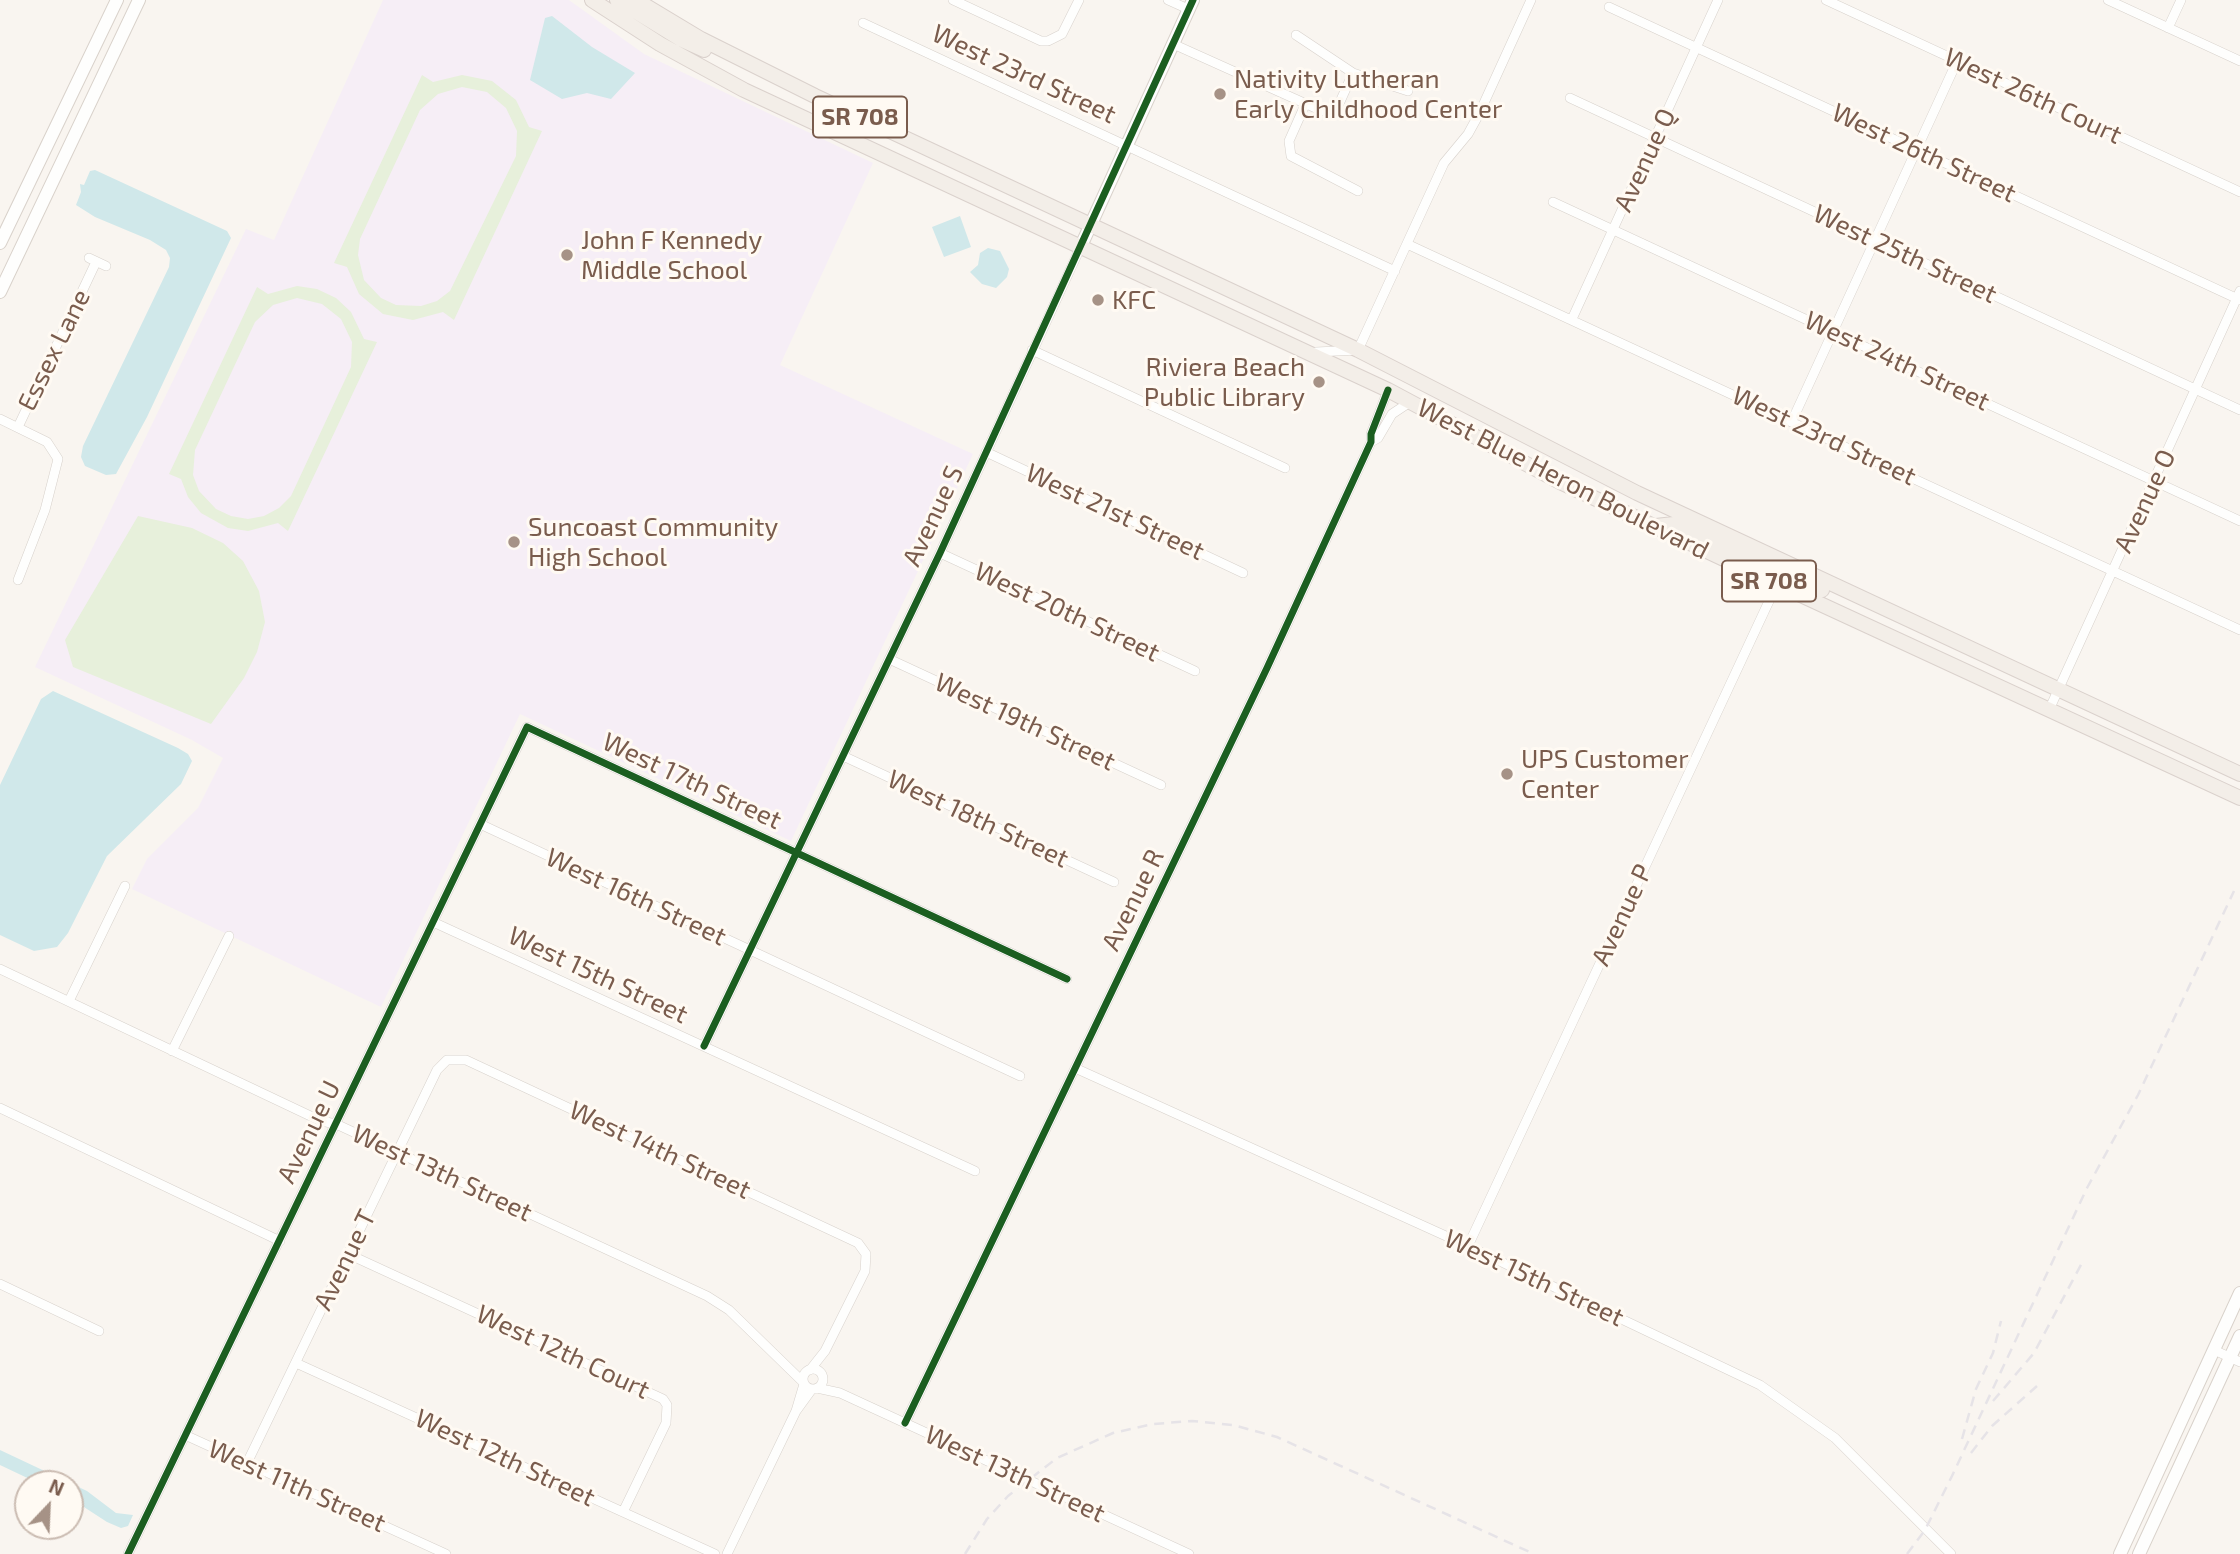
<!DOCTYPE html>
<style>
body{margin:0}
#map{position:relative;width:2240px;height:1554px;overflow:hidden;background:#f9f5f0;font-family:"Exo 2",sans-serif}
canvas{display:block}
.north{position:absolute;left:14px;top:1470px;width:70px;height:70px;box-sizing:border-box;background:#fffaf3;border:2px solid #cabbb1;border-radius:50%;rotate:23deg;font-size:19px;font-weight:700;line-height:28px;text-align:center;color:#7a5c4d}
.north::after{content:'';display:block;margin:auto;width:24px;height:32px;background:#a69286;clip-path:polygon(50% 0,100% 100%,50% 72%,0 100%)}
</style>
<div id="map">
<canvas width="2240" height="1554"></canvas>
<div class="north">N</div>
</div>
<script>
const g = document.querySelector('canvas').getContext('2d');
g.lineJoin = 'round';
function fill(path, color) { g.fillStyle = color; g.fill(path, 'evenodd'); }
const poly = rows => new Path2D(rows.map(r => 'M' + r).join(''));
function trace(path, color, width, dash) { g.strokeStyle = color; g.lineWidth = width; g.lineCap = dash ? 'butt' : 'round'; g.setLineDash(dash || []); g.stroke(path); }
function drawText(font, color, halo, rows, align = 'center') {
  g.font = font + ' "Exo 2",sans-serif'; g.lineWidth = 6; g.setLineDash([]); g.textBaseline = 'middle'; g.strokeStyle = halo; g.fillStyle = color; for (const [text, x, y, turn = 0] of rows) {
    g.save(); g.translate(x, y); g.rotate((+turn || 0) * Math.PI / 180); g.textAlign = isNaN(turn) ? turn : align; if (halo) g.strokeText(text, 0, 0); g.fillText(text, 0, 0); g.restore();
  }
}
fill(poly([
 [383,0,569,0,644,54,873,163,780,365,973,454,791,841,520,714,381,1007,132,889,147,859,198,808,223,758,192,740,35,667,246,229,274,240]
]), '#f6eef6');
fill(poly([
 [422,75,433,82,462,75,492,81,516,100,529,127,542,131,454,320,443,312,413,320,383,314,359,294,347,267,334,263],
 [462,87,487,92,506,108,517,131,516,156,450,291,437,301,421,306,396,305,381,298,364,280,358,255,360,239,420,110,438,94],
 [297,286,317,289,336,298,351,312,364,339,377,342,288,531,278,523,248,531,228,528,201,513,188,497,181,479,169,474,257,287,268,294],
 [297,298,322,304,341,319,352,342,351,367,291,496,279,508,264,516,248,519,231,516,216,509,199,491,193,475,195,450,255,322,273,305],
 [138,516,192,528,223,543,243,561,259,591,265,622,257,652,244,678,211,724,73,667,65,640]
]), '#e7f0db');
fill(poly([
 [552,16,592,47,635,73,611,99,587,93,562,99,530,80,545,18],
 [95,170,227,231,231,238,147,417,116,474,106,475,85,466,81,457,83,446,169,267,170,258,166,250,150,240,95,217,76,205,81,192,80,184,84,185,90,171],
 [960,216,971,247,944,257,932,227],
 [988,248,1000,251,1009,269,1007,277,996,288,982,284,970,272,978,265,980,253],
 [53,691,178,748,188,754,192,761,181,784,107,856,68,933,57,947,34,951,0,935,0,785,41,699],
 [0,1450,87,1491,116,1513,133,1515,128,1526,121,1528,107,1522,70,1498,70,1484,40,1484,0,1465]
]), '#d0e8ea');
const street = poly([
 [953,0,1041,41,1048,41,1062,34,1079,0],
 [1168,0,1188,9],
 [1826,0,2240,192],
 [2108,0,2240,61],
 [1609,7,2240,300],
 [863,23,1395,271],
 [2168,28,2181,0],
 [1296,35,1353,73,1408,91],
 [1173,44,1322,111,1339,104,1353,73],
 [1570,98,2240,410],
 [1305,105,1289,141,1291,156,1358,191],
 [1553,202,2240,521],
 [1407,244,2240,630],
 [89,258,106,266],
 [1572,319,1718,0],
 [1032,350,1285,468],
 [1316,352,1358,350,1444,163,1468,134,1479,114,1531,0],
 [0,419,47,442,58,459,45,510,18,580],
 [1792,421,1959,57],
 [18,427,96,262],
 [1371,442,1378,438,1392,414,1410,402],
 [986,452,1243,573],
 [940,553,1195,671],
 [889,659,1161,785],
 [2049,710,2240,291],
 [843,756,1114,882],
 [480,824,1020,1076],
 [433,922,975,1171],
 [0,969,321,1121,336,1124,707,1296,729,1310,803,1382],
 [69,1001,125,886],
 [704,1046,940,553,1081,246],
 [172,1051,229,936],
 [1075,1068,1468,1246,1760,1385,1835,1438,1951,1554],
 [0,1108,280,1241],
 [1468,1246,1777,584],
 [348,1254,663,1399,667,1405,666,1423,623,1512],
 [0,1284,99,1331],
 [2214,1350,2240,1362],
 [296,1363,715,1554],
 '803 1379a10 10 0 1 1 20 0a10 10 0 1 1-20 0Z',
 [804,1384,796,1411,812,1389],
 [817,1388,840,1393,1189,1554],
 [905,1423,1267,668,1371,442,1371,434,1388,390],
 [185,1435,446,1554],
 [247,1463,437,1070,447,1060,466,1060,858,1243,866,1254,865,1271,825,1351,810,1370],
 [128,1554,527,727,1067,979],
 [727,1554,796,1411]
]);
const secondary = poly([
 [0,243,117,0],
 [1081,246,1193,0],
 [0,292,139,0],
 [2120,1554,2240,1293],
 [2139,1554,2240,1336]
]);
const primary = poly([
 [592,0,660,44,744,90,1388,390,1560,482,1777,584,2240,798],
 [617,0,682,40,704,50],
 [636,0,701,39,815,96,1358,350,1637,493,2240,774],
 [1656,526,1674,524,1759,563,1774,558],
 [1777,584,1793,579,1822,590]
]);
trace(street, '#d7d1cb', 10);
trace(secondary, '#d9d2cb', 14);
trace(primary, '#dad1cc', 16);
trace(street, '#fefefd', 9);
trace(secondary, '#fefefd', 12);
trace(primary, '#f3eee8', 14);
trace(poly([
 [1993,1401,2034,1353,2083,1261],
 [1962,1439,1976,1389,1993,1353,2001,1321],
 [1971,1453,1992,1426,2037,1386],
 [965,1554,987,1519,1008,1496,1057,1458,1113,1433,1153,1424,1192,1421,1233,1425,1277,1437,1534,1554],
 [1907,1554,1925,1530,1952,1476,2087,1188,2138,1095,2234,891]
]), '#e6e3e7', 2.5, [10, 7]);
trace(poly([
 [704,1046,940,553,1193,0],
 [905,1423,1267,668,1371,442,1371,434,1388,390],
 [128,1554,527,727,1067,979]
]), '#1b5e20', 7);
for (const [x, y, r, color] of [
 [1220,94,7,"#a69286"],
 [567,255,7,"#a69286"],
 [1098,300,7,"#a69286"],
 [1319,382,7,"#a69286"],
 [514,542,7,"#a69286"],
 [1507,774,7,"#a69286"]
]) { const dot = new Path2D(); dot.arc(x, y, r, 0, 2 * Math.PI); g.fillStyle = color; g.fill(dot); trace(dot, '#fffaf3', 2.5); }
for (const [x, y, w] of [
 [860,117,94],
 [1769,581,94]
]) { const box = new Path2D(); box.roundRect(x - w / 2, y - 20.5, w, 41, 5); g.fillStyle = '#fffaf3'; g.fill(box); trace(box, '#7a5c4d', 2); }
drawText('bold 24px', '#7a5c4d', null, [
 ["SR 708",860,117],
 ["SR 708",1769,581]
]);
drawText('26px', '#7a5c4d', '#fffaf3', [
 ["West 23rd Street",1024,74,25],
 ["West 26th Court",2033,96,25],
 ["West 26th Street",1924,153,25],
 ["Avenue Q",1645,160,-65],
 ["West 25th Street",1905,254,25],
 ["Essex Lane",54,350,-64],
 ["West 24th Street",1897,361,25],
 ["West 23rd Street",1824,436,25],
 ["West Blue Heron Boulevard",1563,479,27],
 ["Avenue O",2145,501,-65],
 ["West 21st Street",1115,512,25],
 ["Avenue S",933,516,-65],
 ["West 20th Street",1067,612,25],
 ["West 19th Street",1025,722,25],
 ["West 17th Street",692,781,25],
 ["West 18th Street",978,819,25],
 ["West 16th Street",636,897,25],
 ["Avenue R",1133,900,-64],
 ["Avenue P",1622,915,-65],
 ["West 15th Street",598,975,25],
 ["Avenue U",309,1132,-64],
 ["West 14th Street",660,1150,25],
 ["West 13th Street",442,1173,25],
 ["Avenue T",345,1260,-64],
 ["West 15th Street",1534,1278,25],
 ["West 12th Court",563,1352,25],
 ["West 12th Street",505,1458,25],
 ["West 13th Street",1015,1474,25],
 ["West 11th Street",297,1486,24]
]);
drawText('26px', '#7a5c4d', '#fffaf3', [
 ["Nativity Lutheran",1234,79],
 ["Early Childhood Center",1234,109],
 ["John F Kennedy",581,240],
 ["Middle School",581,270],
 ["KFC",1112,300],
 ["Riviera Beach",1305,367,"right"],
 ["Public Library",1305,397,"right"],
 ["Suncoast Community",528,527],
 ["High School",528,557],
 ["UPS Customer",1521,759],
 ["Center",1521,789]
], 'left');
</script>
